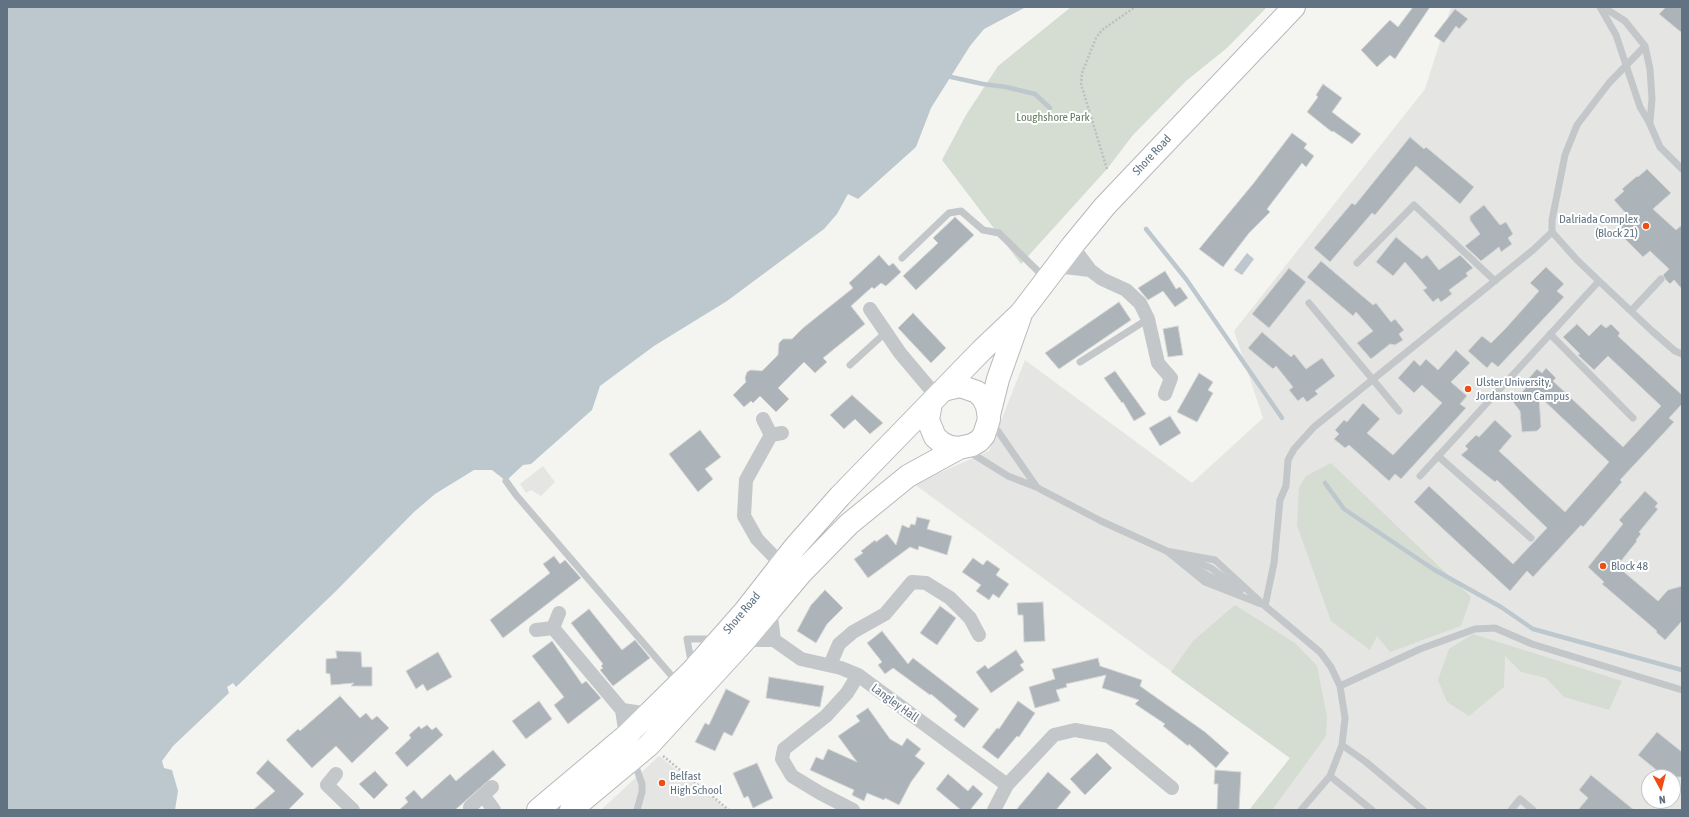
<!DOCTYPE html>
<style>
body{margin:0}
#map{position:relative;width:1689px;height:817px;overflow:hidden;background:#f4f5f0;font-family:"Asap Condensed",sans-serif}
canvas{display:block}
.frame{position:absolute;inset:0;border:8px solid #617383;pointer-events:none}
.north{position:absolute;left:1641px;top:769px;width:40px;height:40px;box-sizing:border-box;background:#fff;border:1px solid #c0c7cd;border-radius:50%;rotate:173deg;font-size:11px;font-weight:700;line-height:16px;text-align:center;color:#617383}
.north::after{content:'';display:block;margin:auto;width:14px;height:18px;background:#f04d15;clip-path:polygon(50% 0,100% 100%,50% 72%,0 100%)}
</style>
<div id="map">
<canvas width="1689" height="817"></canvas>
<div class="frame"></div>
<div class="north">N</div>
</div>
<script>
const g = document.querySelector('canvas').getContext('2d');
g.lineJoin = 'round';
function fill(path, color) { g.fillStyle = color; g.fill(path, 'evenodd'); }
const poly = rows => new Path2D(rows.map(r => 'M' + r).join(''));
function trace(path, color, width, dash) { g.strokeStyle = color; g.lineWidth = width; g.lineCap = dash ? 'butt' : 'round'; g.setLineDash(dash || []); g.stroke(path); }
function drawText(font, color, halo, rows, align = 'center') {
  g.font = font + ' "Asap Condensed",sans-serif'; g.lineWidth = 4; g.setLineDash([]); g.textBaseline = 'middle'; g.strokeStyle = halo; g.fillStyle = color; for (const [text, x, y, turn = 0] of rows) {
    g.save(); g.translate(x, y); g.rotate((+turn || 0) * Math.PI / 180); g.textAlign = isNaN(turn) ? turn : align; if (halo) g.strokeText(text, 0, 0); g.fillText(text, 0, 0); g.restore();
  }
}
fill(poly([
 [1451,7,1682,7,1682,810,1250,810,1290,758,914,484,989,451,1025,360,1192,483,1263,418,1234,331,1425,89],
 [1649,777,1673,777,1673,801,1649,801],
 [543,466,555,482,541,496,531,490,526,493,520,484],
 [659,756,728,810,601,810]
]), '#e5e6e3');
fill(poly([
 [1071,7,1267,7,1227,48,1186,81,1133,135,1107,169,1021,264,942,160,966,115,998,66],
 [1331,463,1471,597,1461,626,1390,652,1377,636,1370,650,1331,621,1297,525,1299,487,1306,476],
 [1235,605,1295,643,1317,666,1327,716,1326,736,1272,810,1249,810,1290,758,1171,672,1193,641],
 [1473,634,1622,681,1609,710,1564,697,1546,678,1521,672,1505,656,1504,687,1469,716,1447,702,1438,680,1449,649]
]), '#d5dcd1');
fill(poly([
 [7,7,1026,7,984,29,970,46,931,108,916,147,858,199,848,194,837,214,824,229,727,301,654,346,600,386,592,410,531,464,523,465,506,481,492,470,474,470,435,494,414,512,335,592,236,687,233,683,227,687,229,693,173,746,162,761,164,768,172,770,178,791,175,810,7,810],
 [1247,253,1254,259,1242,275,1234,270]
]), '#bcc8cd');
trace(poly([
 [951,77,983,84,1006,87,1035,94,1050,108],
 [1146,229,1186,279,1282,418],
 [1325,483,1344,509,1433,569,1501,607,1533,629,1682,670]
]), '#bcc8cd', 4.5);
const building = poly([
 [1413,7,1430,7,1395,59,1390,55,1377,67,1361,50,1390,20,1398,27,1413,7],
 [1666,7,1682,7,1682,33,1659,14,1666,7],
 [1455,9,1468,19,1459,29,1456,26,1444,43,1434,36,1455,9],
 [1323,84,1342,98,1332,112,1361,134,1352,144,1333,131,1332,132,1307,112,1318,97,1316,95,1323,84],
 [1292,133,1307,144,1304,148,1314,156,1306,167,1302,163,1267,209,1270,212,1249,233,1223,267,1199,249,1253,184,1292,133],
 [1410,137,1424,149,1426,147,1474,187,1460,204,1416,166,1375,215,1372,213,1330,262,1314,248,1352,203,1355,205,1410,137],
 [1647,169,1671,193,1653,209,1676,230,1682,225,1682,289,1674,280,1670,284,1666,280,1663,275,1669,269,1650,251,1643,257,1624,238,1626,235,1620,225,1629,217,1614,200,1624,191,1622,189,1637,176,1638,177,1647,169],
 [1484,205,1500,225,1506,222,1513,234,1508,238,1512,244,1501,252,1499,247,1481,261,1465,246,1480,234,1470,220,1470,216,1484,205],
 [955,217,974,235,916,290,903,276,938,243,933,238,955,217],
 [1396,237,1422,259,1427,255,1439,270,1460,255,1473,268,1466,273,1468,276,1449,290,1452,294,1441,302,1438,298,1433,302,1423,290,1427,288,1405,262,1393,276,1376,262,1396,237],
 [879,255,889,266,893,263,901,272,886,286,881,283,874,289,872,287,851,306,865,324,823,358,827,362,815,373,804,362,778,388,789,399,776,412,760,396,753,403,751,401,744,407,733,395,746,382,745,378,747,372,751,370,762,371,778,355,779,343,783,339,792,339,803,328,853,288,849,283,879,255],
 [1321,261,1373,305,1376,303,1391,322,1395,319,1404,330,1399,334,1403,340,1395,345,1390,344,1371,359,1357,343,1373,331,1356,312,1353,316,1307,277,1321,261],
 [1546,267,1564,284,1557,291,1564,297,1498,367,1492,362,1487,368,1468,351,1482,336,1491,343,1506,328,1539,291,1530,283,1546,267],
 [1289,268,1306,282,1269,328,1252,314,1289,268],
 [1165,271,1176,289,1180,287,1188,298,1175,307,1163,291,1148,300,1138,288,1165,271],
 [1119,302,1131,320,1059,369,1045,353,1119,302],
 [913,313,946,348,931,363,898,328,913,313],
 [1577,324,1589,336,1601,324,1606,328,1611,324,1620,333,1618,336,1682,395,1682,404,1669,418,1674,422,1620,480,1622,482,1583,527,1581,525,1533,577,1527,571,1510,591,1414,502,1429,486,1513,564,1547,528,1497,480,1495,482,1461,455,1468,449,1465,446,1476,435,1479,437,1495,420,1512,436,1499,451,1565,512,1609,462,1539,396,1541,427,1537,431,1522,432,1520,411,1513,402,1532,381,1529,378,1537,369,1542,373,1546,368,1556,378,1553,381,1623,447,1661,406,1608,356,1594,370,1578,355,1580,354,1563,337,1577,324],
 [1178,326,1183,355,1168,357,1163,329,1178,326],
 [1262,332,1291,357,1294,354,1306,369,1322,358,1335,376,1315,391,1318,394,1307,402,1303,397,1298,401,1289,390,1293,387,1276,366,1273,369,1248,348,1262,332],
 [1456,350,1470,363,1451,382,1467,396,1460,404,1466,408,1401,479,1395,474,1389,481,1349,445,1345,448,1334,439,1339,434,1335,430,1344,420,1347,422,1363,403,1380,419,1367,433,1393,455,1442,403,1422,385,1414,393,1398,378,1414,360,1420,366,1426,359,1438,370,1456,350],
 [1115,371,1146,414,1134,421,1123,402,1122,403,1104,378,1115,371],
 [1199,373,1213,382,1208,390,1213,393,1197,422,1177,412,1199,373],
 [852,395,883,423,870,434,855,419,844,429,830,415,852,395],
 [1170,416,1181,433,1160,446,1149,428,1170,416],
 [700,430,721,457,705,469,713,479,698,492,669,454,700,430],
 [1645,491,1658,503,1655,507,1658,509,1639,532,1641,534,1636,540,1637,541,1617,566,1658,601,1668,590,1682,586,1682,621,1665,640,1656,632,1657,631,1602,584,1604,582,1588,567,1623,524,1619,520,1645,491],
 [917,517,930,520,927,529,952,536,947,555,919,546,918,550,910,547,868,578,854,559,863,553,861,551,875,540,876,542,887,534,896,545,902,525,909,528,911,524,915,525,917,517],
 [554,556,560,564,565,560,581,578,503,638,490,620,550,573,543,564,554,556],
 [973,558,983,565,987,560,1000,569,996,575,1009,584,999,598,993,594,989,600,976,591,981,585,962,572,973,558],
 [825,590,843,608,827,624,816,643,797,631,811,605,825,590],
 [1043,602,1045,641,1024,642,1023,615,1018,615,1017,603,1043,602],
 [940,606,956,618,937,645,920,633,940,606],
 [589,609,622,650,635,640,650,658,613,686,600,670,603,668,601,666,603,664,571,623,589,609],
 [882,631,908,664,913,658,979,709,964,728,954,720,957,716,931,694,930,695,893,668,885,674,878,665,882,662,867,643,882,631],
 [552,641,582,684,586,681,601,698,568,724,554,705,564,697,532,656,552,641],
 [1016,650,1024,662,1020,665,1024,670,991,693,976,672,985,665,988,669,1016,650],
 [336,651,361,652,362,667,372,667,372,686,351,686,354,683,331,685,330,674,326,673,326,659,337,658,336,651],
 [438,652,452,677,427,691,423,684,416,689,406,671,438,652],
 [1098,658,1100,666,1142,680,1140,686,1205,732,1229,753,1216,768,1189,744,1188,746,1163,726,1165,724,1135,704,1139,700,1102,688,1106,675,1066,684,1067,687,1056,690,1060,701,1035,708,1029,687,1055,679,1052,669,1098,658],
 [769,677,824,686,820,707,766,698,769,677],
 [726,689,750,701,732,736,724,732,715,751,695,742,705,723,709,725,726,689],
 [340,696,360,718,366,713,372,720,377,716,389,728,352,763,336,746,312,768,286,740,298,729,300,731,340,696],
 [539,701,552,719,526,739,512,721,539,701],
 [1018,701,1035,713,1019,737,1017,736,998,759,982,747,997,728,999,729,1018,701],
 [868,708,890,739,902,746,907,738,921,749,915,756,925,763,911,782,899,805,885,798,884,800,867,793,864,801,852,795,854,790,810,770,816,757,823,760,828,749,857,762,838,736,860,721,856,716,868,708],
 [427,725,432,730,436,727,443,735,407,767,395,753,411,738,409,735,419,726,421,729,427,725],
 [1657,732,1682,752,1682,777,1665,777,1638,755,1657,732],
 [493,750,506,765,455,810,399,810,408,802,405,798,414,790,422,799,450,774,456,781,493,750],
 [1097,753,1112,768,1085,795,1070,779,1097,753],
 [268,760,304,794,288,810,253,810,275,791,256,773,268,760],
 [757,763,773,798,753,808,748,796,744,798,733,773,757,763],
 [1215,770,1241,772,1239,810,1217,810,1218,784,1214,784,1215,770],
 [375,771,388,785,374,799,359,784,375,771],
 [1048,772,1071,792,1056,810,1016,810,1048,772],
 [948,774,968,791,973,785,983,794,970,810,961,810,936,789,948,774],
 [1591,775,1634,810,1578,810,1588,798,1579,790,1591,775]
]);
fill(building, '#acb3b9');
trace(building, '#d5d6d3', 1);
const highway = poly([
 [931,403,928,420,935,437,942,443,950,447,959,448,972,445,979,441,984,435,989,419,987,406,983,398,977,392,960,386,943,390],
 [989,415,998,379,1020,317],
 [538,810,626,736,693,670,745,611,795,547,840,496,982,350,1021,313,1072,246,1105,206,1294,7],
 [571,810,649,745,745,640,802,572,849,524,908,476,959,448]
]);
trace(highway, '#b5b9bc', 24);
trace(poly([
 [1107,169,1085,97,1081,84,1082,73,1096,38,1102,30,1135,7],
 [663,756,729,810]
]), '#bdbfc1', 2.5, [2, 2]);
trace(poly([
 [1600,7,1616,35,1640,107,1649,122,1660,147,1682,169],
 [1603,7,1625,21,1645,46,1650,69,1652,99,1650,122],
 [1645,46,1609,83,1577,125,1565,155,1552,220,1552,232,1577,260,1599,281,1652,331,1675,351,1682,354],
 [902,258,949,213,961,211,983,230,999,233,1044,277],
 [1357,263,1414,205,1495,281],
 [1309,303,1399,411],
 [1631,311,1661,279],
 [1550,334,1633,418],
 [1080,362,1148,319],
 [850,365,885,333],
 [993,424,1036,486],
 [968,451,1008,476,1036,487,1101,521,1169,552],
 [1438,456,1531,538],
 [1420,476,1599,281],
 [506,481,516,495,677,682],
 [1166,551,1215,560,1265,606,1320,652,1331,667,1340,686,1345,718,1342,745,1330,776,1301,810],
 [1168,552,1205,582,1261,604],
 [1183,557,1211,568,1241,590],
 [1187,564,1233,589],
 [1265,606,1274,563,1280,500,1286,486,1288,460,1294,449,1314,427,1533,250,1552,232],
 [692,666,687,639,715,639],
 [1340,686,1420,649,1475,629,1495,628,1532,644,1682,690],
 [1342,745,1366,762,1423,810],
 [634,761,642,784,642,792,637,810],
 [1330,776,1372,810],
 [1511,810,1520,799,1533,810]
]), '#c3c7ca', 7);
trace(poly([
 [1072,246,1090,270,1102,279,1126,290,1140,303,1148,319,1158,363,1171,378,1165,394],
 [1056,266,1090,270],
 [870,309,900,353,937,397],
 [763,419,771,435],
 [782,565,757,539,744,516,746,480,771,435,782,433],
 [770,610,774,640],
 [553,628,622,710],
 [536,630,553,628,559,613],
 [745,640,774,640,801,659,841,668,858,675,1007,785],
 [830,665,839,644,853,632,885,614,912,582,926,583,950,598,970,618,979,635],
 [626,736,622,710,650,714],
 [336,774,327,785,353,810],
 [483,795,494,810],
 [470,810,470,807,492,787],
 [853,810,820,793,792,776,782,759,784,749,826,716,847,693,858,675],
 [994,810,1007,785,1054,735,1075,730,1109,736,1172,788]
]), '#c3c7ca', 14);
trace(highway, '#fff', 22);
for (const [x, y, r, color] of [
 [1646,226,4,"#f04d15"],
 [1468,389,4,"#f04d15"],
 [1603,566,4,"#f04d15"],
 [662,783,4,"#f04d15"]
]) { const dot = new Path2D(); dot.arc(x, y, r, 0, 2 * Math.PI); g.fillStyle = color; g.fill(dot); trace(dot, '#fff', 1.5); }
drawText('12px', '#657a60', '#fff', [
 ["Loughshore Park",1053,117]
]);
drawText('12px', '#617383', '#fff', [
 ["Shore Road",1152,155,-47],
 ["Shore Road",742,613,-50],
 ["Langley Hall",895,703,36]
]);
drawText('12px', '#617383', '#fff', [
 ["Dalriada Complex",1638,219,"right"],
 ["(Block 21)",1638,233,"right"],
 ["Ulster University,",1476,382],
 ["Jordanstown Campus",1476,396],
 ["Block 48",1611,566],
 ["Belfast",670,776],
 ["High School",670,790]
], 'left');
</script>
